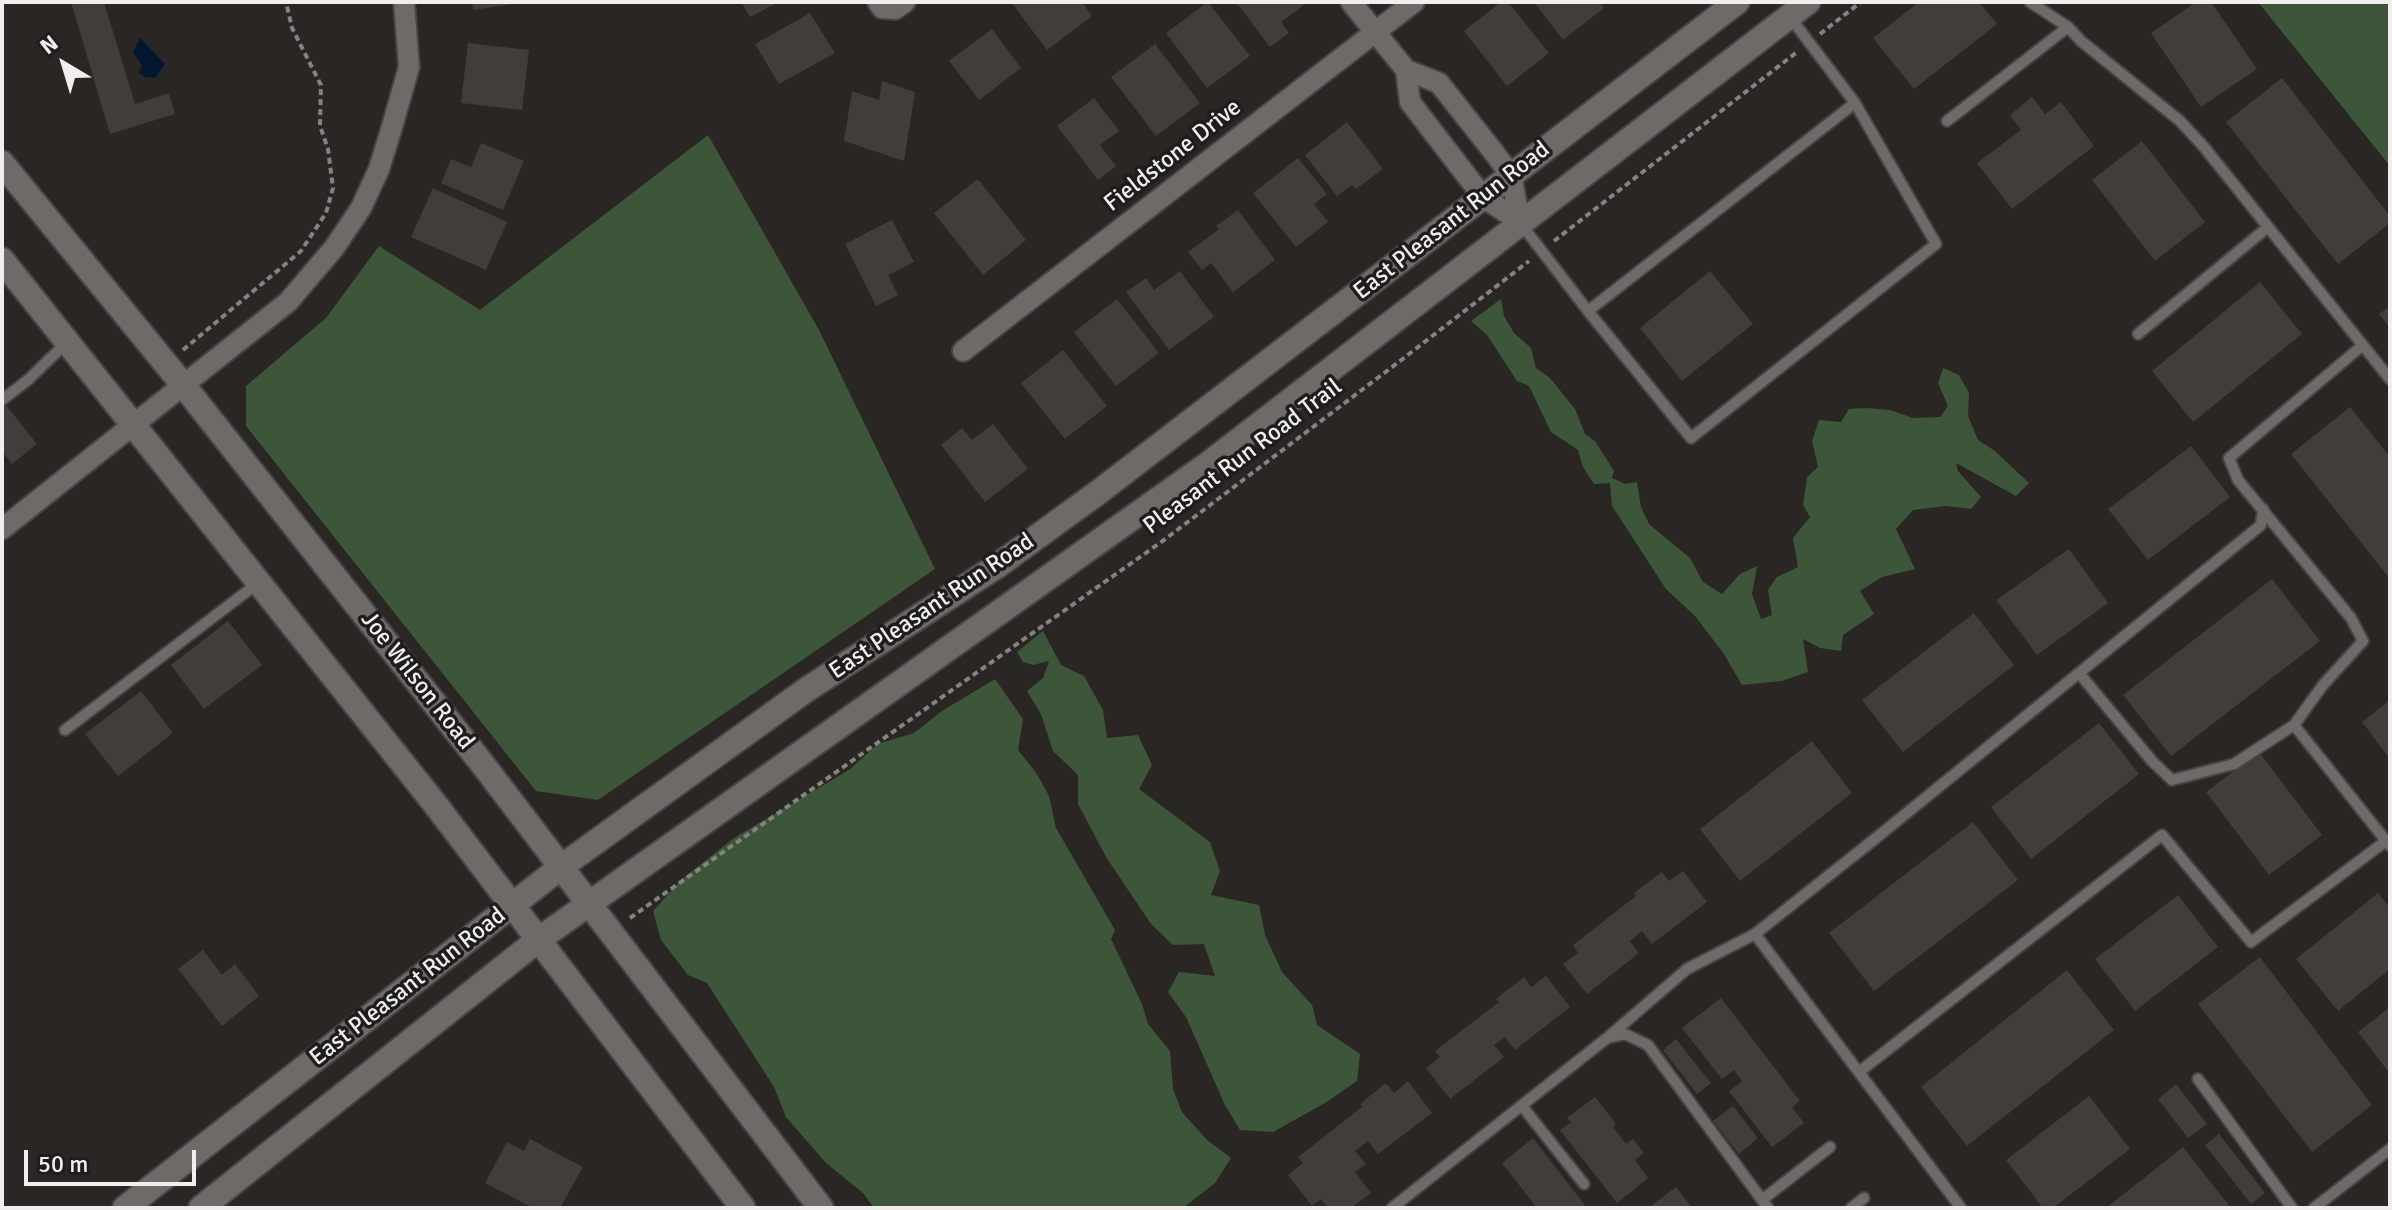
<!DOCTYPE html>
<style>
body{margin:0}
#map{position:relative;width:2392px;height:1210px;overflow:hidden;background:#292624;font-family:Signika,sans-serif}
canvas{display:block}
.frame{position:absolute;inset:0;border:4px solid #f1efee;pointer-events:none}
.north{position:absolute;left:24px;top:24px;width:80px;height:80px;-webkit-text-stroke:6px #1f1d1b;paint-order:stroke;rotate:322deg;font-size:22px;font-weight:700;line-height:32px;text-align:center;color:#f1efee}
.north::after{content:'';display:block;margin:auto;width:28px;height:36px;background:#f1efee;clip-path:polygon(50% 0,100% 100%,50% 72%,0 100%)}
.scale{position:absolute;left:24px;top:1150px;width:172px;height:36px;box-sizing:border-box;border:4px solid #f1efee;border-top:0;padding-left:10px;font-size:24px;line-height:28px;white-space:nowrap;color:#f1efee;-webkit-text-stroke:6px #1f1d1b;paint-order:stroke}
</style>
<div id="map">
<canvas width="2392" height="1210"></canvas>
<div class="frame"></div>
<div class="north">N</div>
<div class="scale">50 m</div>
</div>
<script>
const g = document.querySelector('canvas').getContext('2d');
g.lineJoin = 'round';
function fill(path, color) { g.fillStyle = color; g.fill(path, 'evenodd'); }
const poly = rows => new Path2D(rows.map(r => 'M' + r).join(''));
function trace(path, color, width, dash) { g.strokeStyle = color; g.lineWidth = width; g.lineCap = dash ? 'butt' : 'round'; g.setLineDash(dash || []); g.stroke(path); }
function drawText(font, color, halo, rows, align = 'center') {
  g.font = font + ' Signika,sans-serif'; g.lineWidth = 7; g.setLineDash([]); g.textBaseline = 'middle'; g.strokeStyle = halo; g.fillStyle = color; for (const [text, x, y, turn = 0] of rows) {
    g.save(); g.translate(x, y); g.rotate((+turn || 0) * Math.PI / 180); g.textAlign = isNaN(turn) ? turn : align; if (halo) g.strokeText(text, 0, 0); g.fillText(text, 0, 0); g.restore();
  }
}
fill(poly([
 [2258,2,2390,2,2390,166],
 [708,135,819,330,935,569,598,800,536,791,246,426,246,386,326,318,379,246,480,310],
 [1501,299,1504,316,1514,333,1531,348,1536,368,1550,378,1575,409,1585,434,1595,441,1614,471,1612,478,1625,484,1637,482,1641,507,1649,524,1690,558,1703,582,1722,594,1740,574,1757,566,1752,594,1761,619,1772,615,1768,590,1777,577,1798,567,1793,538,1810,517,1803,505,1807,477,1818,467,1812,441,1819,420,1841,422,1849,409,1867,408,1890,410,1913,418,1940,417,1948,406,1938,383,1943,368,1959,375,1969,393,1968,416,1978,440,1995,451,2029,483,2016,496,1956,463,1958,471,1981,497,1971,509,1946,506,1913,510,1896,529,1915,569,1882,577,1860,591,1874,614,1843,635,1841,651,1820,648,1803,639,1808,672,1782,681,1742,685,1724,654,1695,616,1666,589,1612,506,1610,483,1594,484,1583,467,1578,450,1551,432,1529,386,1517,381,1487,335,1471,321],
 [1043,631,1061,665,1084,676,1103,710,1107,738,1138,735,1152,765,1139,789,1210,842,1220,871,1211,895,1259,905,1265,935,1282,972,1312,1005,1317,1025,1360,1054,1357,1081,1325,1103,1273,1132,1240,1130,1225,1105,1186,1017,1168,992,1179,972,1215,976,1204,944,1173,945,1151,924,1106,857,1078,804,1078,775,1053,751,1041,714,1027,691,1043,678,1049,661,1033,665,1023,662,1017,652],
 [995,679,1023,719,1018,750,1037,774,1049,796,1056,828,1115,930,1111,939,1142,1004,1148,1024,1170,1051,1173,1089,1182,1112,1207,1140,1231,1158,1215,1183,1183,1208,874,1208,863,1193,826,1163,786,1117,774,1087,707,983,688,975,661,940,653,911,681,880,734,838,849,770,878,744,914,733,942,711]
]), '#3d5639');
fill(poly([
 [140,38,165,64,155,78,145,77,139,73,142,66,133,52]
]), '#031731');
fill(poly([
 [71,2,104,2,135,104,169,93,175,114,110,134],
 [472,2,512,2,513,4,473,10],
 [741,2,779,2,750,17],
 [1011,2,1082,2,1092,16,1047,50],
 [1208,2,1250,56,1207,88,1166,33],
 [1236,2,1302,2,1304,5,1281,22,1289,33,1270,47],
 [1501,2,1508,2,1549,53,1507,86,1464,31],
 [1534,2,1600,2,1604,8,1563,40],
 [1919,2,1979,2,1997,24,1914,89,1873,38],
 [2196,2,2211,2,2257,69,2201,107,2151,33],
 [810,13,835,53,779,84,755,44],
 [992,29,1021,68,979,100,949,61],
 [468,43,529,50,522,110,461,103],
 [1155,44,1200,103,1156,136,1111,77],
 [2282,78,2390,216,2390,223,2338,264,2226,122],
 [882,81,915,92,904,161,844,141,852,91,879,100],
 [2032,97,2045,114,2061,102,2094,146,2012,209,1977,163,2021,130,2010,115],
 [1094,98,1119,131,1100,145,1116,166,1098,180,1057,126],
 [1347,122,1383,169,1356,189,1352,185,1337,196,1305,155],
 [2142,141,2205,222,2155,261,2092,180],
 [481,143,524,161,503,210,441,183,451,159,471,167],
 [1298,158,1327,194,1314,204,1328,222,1296,247,1253,193],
 [978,179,1026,240,983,275,934,213],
 [433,188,507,222,486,270,411,237],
 [1238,210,1275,260,1233,292,1211,263,1202,270,1188,252,1219,229,1216,226],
 [892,220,914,262,888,275,898,295,876,306,845,244],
 [1180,271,1214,317,1169,350,1126,292,1146,278,1154,290],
 [1710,271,1753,324,1682,381,1640,328],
 [2260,282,2302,334,2193,422,2152,371],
 [1117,299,1159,353,1116,386,1074,332],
 [2390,306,2390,328,2379,314],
 [1063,350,1107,406,1065,439,1021,383],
 [5,404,37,444,12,464,2,451,2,406],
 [2350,407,2390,457,2390,579,2291,454],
 [993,424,1028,469,985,502,941,445,962,428,972,440],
 [2191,446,2230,497,2148,560,2108,509],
 [2069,549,2108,603,2037,655,1996,600],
 [2272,579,2320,641,2171,756,2123,695],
 [1974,613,2014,665,1903,752,1862,700],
 [228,621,262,665,204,709,171,665],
 [141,691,173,733,118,776,85,734],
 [2390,700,2390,759,2362,722],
 [2099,723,2139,774,2031,859,1991,807],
 [1812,741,1852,793,1740,881,1700,829],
 [2259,752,2322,835,2269,875,2206,792],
 [1973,822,2018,880,1874,991,1829,933],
 [1683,871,1707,902,1652,944,1642,931,1630,941,1639,953,1587,994,1563,964,1578,953,1573,945,1636,896,1634,893,1662,872,1669,881],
 [2378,893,2390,908,2390,969,2338,1011,2296,959],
 [2178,895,2218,947,2135,1011,2095,959],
 [203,950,222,975,235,964,259,996,222,1026,178,969],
 [2260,957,2372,1105,2312,1152,2198,1004],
 [2067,970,2114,1030,1967,1146,1921,1087],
 [1546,976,1570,1007,1515,1050,1505,1037,1494,1045,1504,1057,1450,1099,1426,1068,1440,1057,1435,1051,1499,1002,1496,999,1524,977,1531,987],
 [1721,998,1800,1101,1792,1107,1804,1123,1772,1147,1729,1091,1742,1081,1734,1070,1722,1079,1682,1028],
 [2390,1007,2390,1074,2358,1032],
 [1676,1039,1711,1083,1697,1094,1663,1050],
 [1408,1081,1432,1113,1378,1154,1368,1141,1355,1151,1366,1164,1355,1172,1371,1193,1351,1208,1328,1208,1321,1199,1312,1206,1288,1175,1303,1163,1298,1157,1362,1107,1360,1104,1386,1083,1394,1093],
 [2176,1084,2207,1124,2188,1138,2158,1099],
 [2089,1096,2130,1149,2053,1208,2043,1208,2006,1160],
 [1595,1097,1616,1124,1613,1127,1626,1144,1633,1139,1644,1153,1635,1160,1648,1178,1617,1203,1560,1130,1571,1122,1567,1118],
 [1733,1106,1758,1138,1739,1154,1713,1121],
 [2219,1134,2265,1193,2251,1204,2205,1145],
 [1533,1138,1587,1208,1537,1208,1502,1163],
 [530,1139,583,1167,560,1208,533,1208,485,1183,507,1142,524,1151],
 [2183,1147,2231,1208,2106,1208],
 [1676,1187,1692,1208,1648,1208]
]), '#403d3b');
const lane = poly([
 [2030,2,2068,27,2081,41,2180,121,2204,147,2390,379],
 [1947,121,2068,27],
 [1521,224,1588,311,1855,103,1790,17],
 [1588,311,1691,438,1936,244,1855,103],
 [2138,334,2268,227],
 [2363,345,2229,458,2238,480,2351,618,2363,641,2323,685,2294,725,2390,846],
 [2,400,29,379,66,343],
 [2079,673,2152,761,2172,780,2234,764,2294,725],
 [65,730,258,583],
 [1755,934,1961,1208],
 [1607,1038,1687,969,1755,934,1876,838,2261,525,2263,509],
 [1859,1072,2162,835,2251,942,2386,841],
 [2198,1079,2292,1208],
 [1522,1106,1584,1184],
 [1762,1200,1830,1147],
 [1392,1208,1607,1038,1625,1034,1648,1045,1768,1208],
 [1851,1208,1864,1198],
 [2314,1208,2390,1149]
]);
const street = poly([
 [878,2,882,8,895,9,905,2],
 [1351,2,1406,70,1439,83,1492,150,1511,175,1520,222],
 [1406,70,1410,102,1483,197,1520,222],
 [963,351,1414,2],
 [2,529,288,302,334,248,361,208,379,169,392,127,409,67,404,2]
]);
const secondary = poly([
 [2,163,184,386,484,766,821,1208],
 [2,260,435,804,743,1208],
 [125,1208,561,867,806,690,997,566,1100,491,1737,2],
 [201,1208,538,940,1208,464,1808,2]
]);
trace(lane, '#474543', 14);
trace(street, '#474543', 24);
trace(secondary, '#474543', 28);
trace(poly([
 [1820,34,1861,2],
 [1554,241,1797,52],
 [183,350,301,251,326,213,333,188,328,149,320,126,321,85,292,28,286,2],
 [630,918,1164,540,1400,361,1529,261]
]), '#858381', 4, [6, 4]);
trace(lane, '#6d6a68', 10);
trace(street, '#6d6a68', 20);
trace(secondary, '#6d6a68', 24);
drawText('24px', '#f1efee', '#1f1d1b', [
 ["Fieldstone Drive",1173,156,-38],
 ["East Pleasant Run Road",1452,221,-38],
 ["Pleasant Run Road Trail",1243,457,-37],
 ["East Pleasant Run Road",932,607,-34],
 ["Joe Wilson Road",417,681,52],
 ["East Pleasant Run Road",408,987,-38]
]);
</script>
